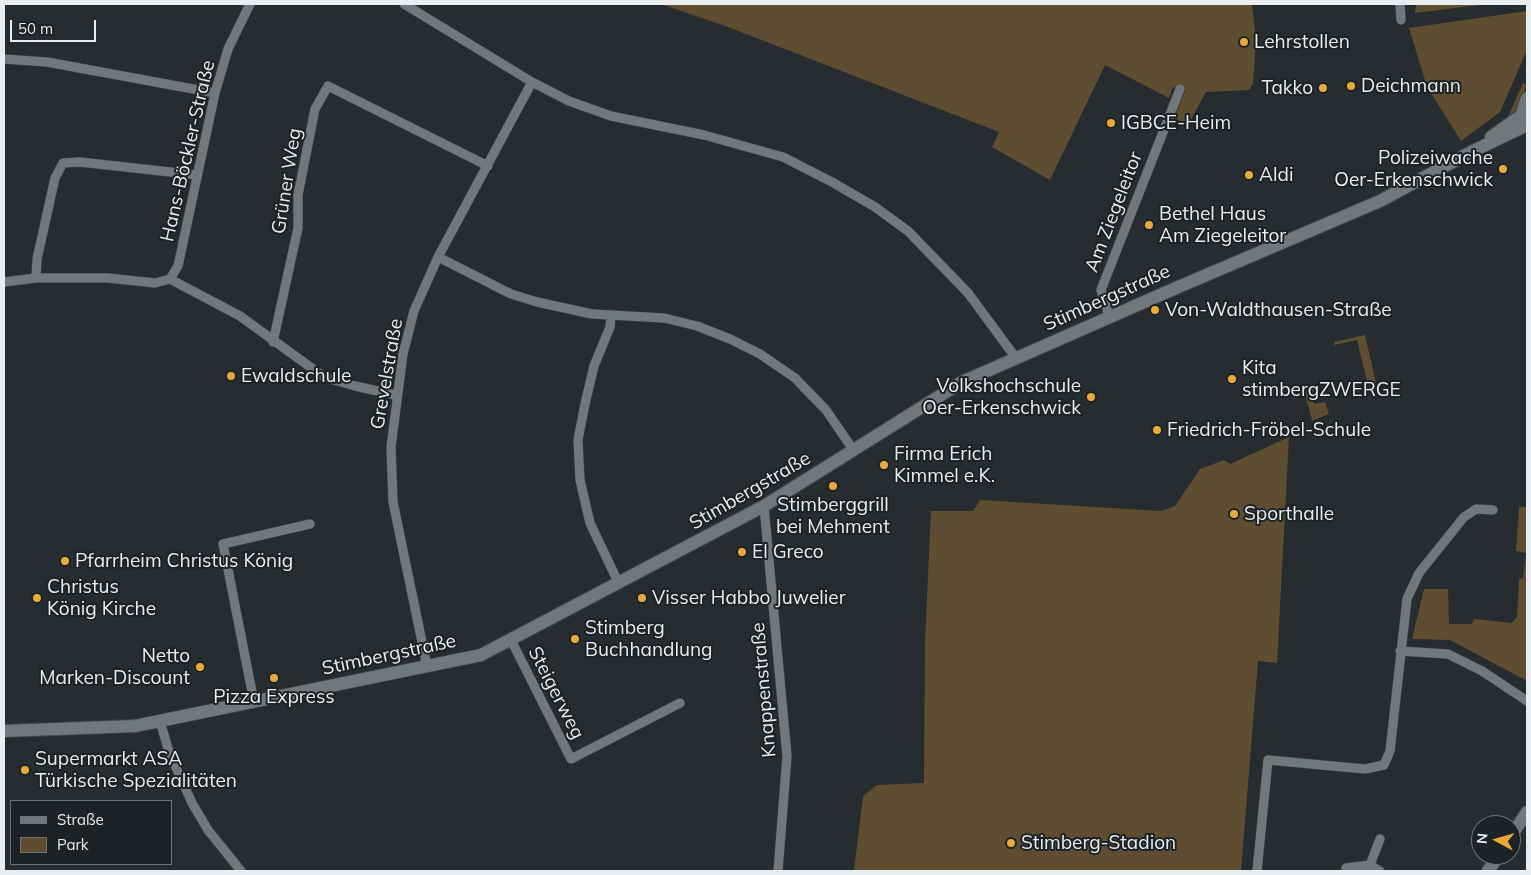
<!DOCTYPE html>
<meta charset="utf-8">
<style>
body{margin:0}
#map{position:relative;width:1531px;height:875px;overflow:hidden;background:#262c2f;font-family:Mulish,sans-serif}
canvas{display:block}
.frame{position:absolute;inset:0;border:5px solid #e9edf0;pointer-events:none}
.legend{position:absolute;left:10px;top:800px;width:162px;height:65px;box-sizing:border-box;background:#1c2225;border:1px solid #6e7376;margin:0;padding:6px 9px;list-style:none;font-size:15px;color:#e9edf0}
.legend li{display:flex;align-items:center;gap:10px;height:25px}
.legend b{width:25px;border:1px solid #6e7376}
.north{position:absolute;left:1471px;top:815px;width:50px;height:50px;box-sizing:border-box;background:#1c2225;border:1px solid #6e7376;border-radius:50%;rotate:276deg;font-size:14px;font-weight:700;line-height:20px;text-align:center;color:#e9edf0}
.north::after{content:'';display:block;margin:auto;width:18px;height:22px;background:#eba93a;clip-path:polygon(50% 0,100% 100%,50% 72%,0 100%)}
.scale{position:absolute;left:10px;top:20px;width:86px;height:22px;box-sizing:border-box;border:2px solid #e9edf0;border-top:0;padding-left:6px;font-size:15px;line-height:18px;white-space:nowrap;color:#e9edf0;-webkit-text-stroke:4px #1c2225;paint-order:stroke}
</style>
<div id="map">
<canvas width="1531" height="875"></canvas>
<div class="frame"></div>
<ul class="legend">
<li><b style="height:6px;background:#71787c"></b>Straße</li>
<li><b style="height:14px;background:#5f4d32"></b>Park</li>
</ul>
<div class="north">N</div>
<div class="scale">50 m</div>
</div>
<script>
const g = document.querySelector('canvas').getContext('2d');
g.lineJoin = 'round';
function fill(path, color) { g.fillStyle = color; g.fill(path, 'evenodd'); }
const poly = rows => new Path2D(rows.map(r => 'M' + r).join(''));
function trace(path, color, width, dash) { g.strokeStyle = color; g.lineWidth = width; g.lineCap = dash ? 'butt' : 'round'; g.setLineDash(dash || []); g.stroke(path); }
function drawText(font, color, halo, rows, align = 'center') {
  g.font = font + ' Mulish,sans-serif'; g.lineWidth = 4; g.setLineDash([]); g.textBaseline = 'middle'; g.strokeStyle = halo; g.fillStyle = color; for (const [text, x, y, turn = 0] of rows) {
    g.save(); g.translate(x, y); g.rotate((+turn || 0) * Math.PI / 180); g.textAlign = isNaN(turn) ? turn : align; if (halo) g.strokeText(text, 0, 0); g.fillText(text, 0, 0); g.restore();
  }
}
fill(poly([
 [661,4,1252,4,1256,40,1253,84,1249,90,1206,92,1188,125,1174,118,1185,91,1173,87,1169,98,1105,65,1050,180,992,147,999,132,728,27],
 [1416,4,1487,4,1415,13],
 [1527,11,1527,50,1500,112,1461,141,1427,87,1409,28],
 [1523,83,1524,83,1526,86,1524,93,1515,112,1507,119],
 [1365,335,1376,383,1368,385,1357,340,1334,345,1334,342],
 [1315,387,1316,391,1312,392,1314,404,1325,402,1329,414,1312,421,1304,390],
 [1289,437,1277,663,1258,661,1241,871,854,871,863,796,877,785,924,783,925,642,931,511,973,511,980,500,1161,511,1175,506,1200,469,1224,460,1230,464],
 [1519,507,1527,507,1527,681,1450,640,1412,639,1424,589,1448,589,1449,624,1472,624,1474,619,1512,623,1517,617,1519,579,1523,578,1526,553,1516,551]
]), '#5f4d32');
const street = poly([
 [404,4,532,82,569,101,611,116,704,135,783,157,832,182,875,207,908,231,968,293,1016,358],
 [1400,4,1401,20],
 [4,59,47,62,215,93],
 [438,257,511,294,537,302,592,314,664,318,697,326,730,339,760,354,795,378,826,410,854,451],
 [36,278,37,259,55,178,63,163,80,162,197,175],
 [170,279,178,266,215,93,228,49,250,4],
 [4,282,36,278,108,278,155,283,170,279,240,316,324,377,355,386,396,395],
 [611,315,610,327,594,366,585,404,578,440,580,480,590,523,619,584],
 [1110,319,1101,290,1180,89],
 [273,342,298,228,298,195,315,109,328,86,488,166],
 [764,506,787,756,778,871],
 [511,640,571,759,680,703],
 [1400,651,1448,654,1482,671,1527,701],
 [427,666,393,502,391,447,403,354,414,311,438,257,532,82],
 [254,702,223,544,310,524],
 [160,721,169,752,192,803,208,830,241,871],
 [1380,839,1370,865,1380,871],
 [1346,868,1370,865],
 [1257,871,1268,760,1365,769,1384,765,1390,751,1407,599,1419,573,1464,517,1476,509,1493,510]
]);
const secondary = poly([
 [1526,120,1523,110,1527,98],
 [1491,137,1523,114],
 [4,731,135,726,481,655,764,506,962,382,1176,288,1380,201,1473,151,1527,125],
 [1511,836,1527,812],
 [1488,871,1499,855]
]);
trace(street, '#43484b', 10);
trace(secondary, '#43484b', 14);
trace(street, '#71787c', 9);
trace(secondary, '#71787c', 12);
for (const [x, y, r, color] of [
 [1244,42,5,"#eba93a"],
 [1351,86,5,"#eba93a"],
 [1323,88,5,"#eba93a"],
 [1111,123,5,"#eba93a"],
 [1503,169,5,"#eba93a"],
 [1249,175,5,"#eba93a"],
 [1149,225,5,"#eba93a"],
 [1155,310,5,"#eba93a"],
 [231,376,5,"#eba93a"],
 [1232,379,5,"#eba93a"],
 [1091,397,5,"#eba93a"],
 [1157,430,5,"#eba93a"],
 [884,465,5,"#eba93a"],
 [833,486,5,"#eba93a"],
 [1234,514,5,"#eba93a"],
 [742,552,5,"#eba93a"],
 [65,561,5,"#eba93a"],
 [37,598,5,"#eba93a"],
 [642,598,5,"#eba93a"],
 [575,639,5,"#eba93a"],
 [200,667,5,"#eba93a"],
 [274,678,5,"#eba93a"],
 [25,770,5,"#eba93a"],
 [1011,843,5,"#eba93a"]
]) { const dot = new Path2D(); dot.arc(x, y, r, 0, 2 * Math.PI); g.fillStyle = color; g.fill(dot); trace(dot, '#1c2225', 2); }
drawText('19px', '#e9edf0', '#1c2225', [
 ["Lehrstollen",1254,42],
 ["Deichmann",1361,86],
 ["Takko",1313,88,"right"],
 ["IGBCE-Heim",1121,123],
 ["Polizeiwache",1493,158,"right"],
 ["Oer-Erkenschwick",1493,180,"right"],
 ["Aldi",1259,175],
 ["Bethel Haus",1159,214],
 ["Am Ziegeleitor",1159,236],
 ["Von-Waldthausen-Straße",1165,310],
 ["Kita",1242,368],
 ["stimbergZWERGE",1242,390],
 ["Ewaldschule",241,376],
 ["Volkshochschule",1081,386,"right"],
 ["Oer-Erkenschwick",1081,408,"right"],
 ["Friedrich-Fröbel-Schule",1167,430],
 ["Firma Erich",894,454],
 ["Kimmel e.K.",894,476],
 ["Stimberggrill",833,505,"center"],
 ["bei Mehment",833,527,"center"],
 ["Sporthalle",1244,514],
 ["El Greco",752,552],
 ["Pfarrheim Christus König",75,561],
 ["Christus",47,587],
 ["König Kirche",47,609],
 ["Visser Habbo Juwelier",652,598],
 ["Stimberg",585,628],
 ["Buchhandlung",585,650],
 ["Netto",190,656,"right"],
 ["Marken-Discount",190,678,"right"],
 ["Pizza Express",274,697,"center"],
 ["Supermarkt ASA",35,759],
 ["Türkische Spezialitäten",35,781],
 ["Stimberg-Stadion",1021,843]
], 'left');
drawText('19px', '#e9edf0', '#1c2225', [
 ["Hans-Böckler-Straße",188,151,-77],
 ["Grüner Weg",287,181,-81],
 ["Am Ziegeleitor",1114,212,-69],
 ["Stimbergstraße",1107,298,-24],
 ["Grevelstraße",387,374,-80],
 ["Stimbergstraße",750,491,-30],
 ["Stimbergstraße",389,655,-12],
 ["Knappenstraße",764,690,-95],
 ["Steigerweg",556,693,63]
]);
</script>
